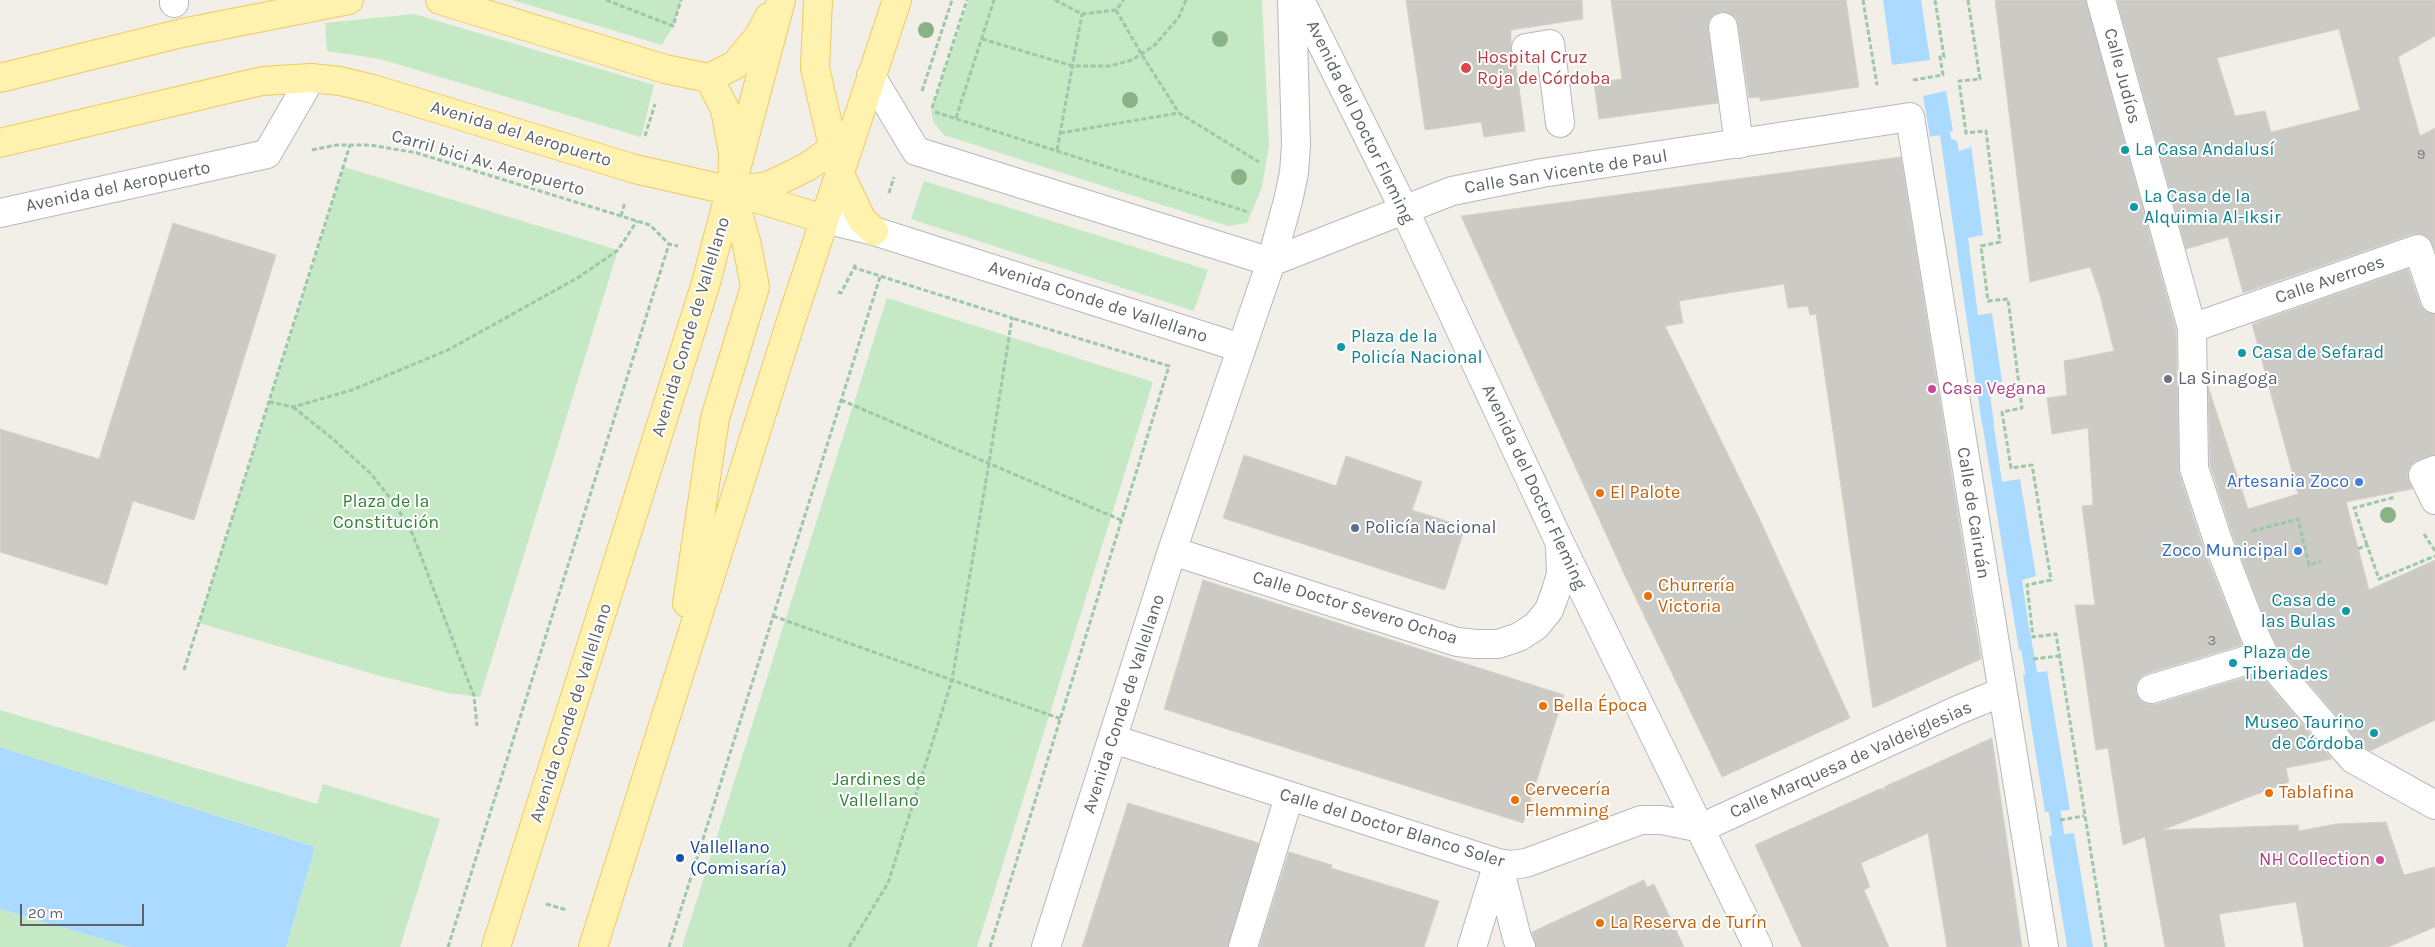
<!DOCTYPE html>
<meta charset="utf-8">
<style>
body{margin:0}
#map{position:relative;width:2435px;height:947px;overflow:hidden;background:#f1efe8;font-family:Karla,sans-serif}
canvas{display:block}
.scale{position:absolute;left:20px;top:904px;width:124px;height:22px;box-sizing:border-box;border:2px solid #5f6368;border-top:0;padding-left:6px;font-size:15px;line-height:18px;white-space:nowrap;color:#5f6368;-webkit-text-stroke:4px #fff;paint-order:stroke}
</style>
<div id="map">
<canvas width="2435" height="947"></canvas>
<div class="scale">20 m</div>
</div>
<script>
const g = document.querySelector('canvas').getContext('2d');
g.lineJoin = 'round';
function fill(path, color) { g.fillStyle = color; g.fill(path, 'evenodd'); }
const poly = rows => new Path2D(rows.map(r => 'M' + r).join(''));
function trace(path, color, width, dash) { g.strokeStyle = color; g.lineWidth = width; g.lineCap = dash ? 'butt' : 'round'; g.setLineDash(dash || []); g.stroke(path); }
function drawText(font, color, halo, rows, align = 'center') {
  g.font = font + ' Karla,sans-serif'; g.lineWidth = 4; g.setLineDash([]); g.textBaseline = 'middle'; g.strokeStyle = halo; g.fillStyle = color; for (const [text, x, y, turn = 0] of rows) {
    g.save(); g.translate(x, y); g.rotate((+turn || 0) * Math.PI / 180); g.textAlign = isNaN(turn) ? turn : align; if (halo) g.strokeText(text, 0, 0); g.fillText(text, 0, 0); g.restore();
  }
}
fill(poly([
 [512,0,681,0,673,26,662,45],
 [969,0,1262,0,1269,145,1262,187,1247,223,1228,226,944,135,934,123,931,111],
 [414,14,654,85,641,137,380,59,327,51,325,23],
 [344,167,618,250,480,697,448,693,377,675,199,623],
 [924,181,1208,270,1194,311,911,219],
 [887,298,1153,382,977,947,682,947],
 [0,710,317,804,323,784,440,819,400,947,286,947,315,847,0,747],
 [0,909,129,947,0,947]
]), '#c5e8c5');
fill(poly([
 [1883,0,1921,0,1930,60,1892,65],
 [1946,91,1953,131,1950,132,1953,153,1969,148,1971,145,1983,235,1968,238,1978,315,1992,313,2002,382,1976,384,1940,135,1930,137,1923,96],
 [1991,407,2002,482,2020,479,2036,576,2022,580,2032,648,2019,650,1980,409],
 [2047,671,2070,810,2045,812,2023,675],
 [0,747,315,847,286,947,129,947,0,909],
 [2074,833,2093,947,2067,947,2049,836]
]), '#aadaff');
trace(poly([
 [1952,145,1955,170],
 [1980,369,1988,423],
 [2024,632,2034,689],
 [2052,795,2061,852]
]), '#aadaff', 12);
const building = poly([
 [1406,0,1582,0,1583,19,1511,30,1511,50,1515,59,1525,131,1484,137,1481,122,1425,130,1406,0],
 [1611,0,1846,0,1859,87,1760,101,1760,97,1749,98,1738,24,1736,18,1729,13,1721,12,1713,15,1709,21,1708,29,1718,103,1599,119,1594,83,1622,79,1611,0],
 [1995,0,2086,0,2176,330,2179,473,2203,547,2242,645,2146,674,2139,679,2136,685,2136,694,2141,701,2147,704,2156,704,2259,673,2332,759,2286,768,2289,782,2162,830,2298,825,2299,831,2336,824,2386,822,2404,875,2435,867,2435,927,2388,947,2304,947,2296,902,2219,914,2225,947,2165,947,2145,837,2123,845,2108,748,2096,750,2075,605,2095,605,2082,506,2093,505,2088,428,2052,434,2047,398,2067,395,2064,361,2114,351,2100,295,2090,267,2030,282,1995,0],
 [2117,0,2435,0,2435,36,2398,57,2420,136,2435,128,2435,250,2428,237,2420,234,2413,234,2243,293,2228,237,2186,249,2117,0],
 [2339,29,2360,110,2271,132,2265,111,2235,116,2217,58,2339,29],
 [1901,157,1981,659,1873,708,1816,314,1810,315,1808,306,1788,308,1784,284,1679,301,1683,323,1665,326,1761,522,1850,718,1722,777,1626,578,1461,216,1901,157],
 [173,223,276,255,194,520,133,501,107,585,0,552,0,429,99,459,173,223],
 [2408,269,2420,304,2425,311,2435,314,2435,455,2417,461,2410,466,2407,474,2412,489,2346,502,2369,590,2435,560,2435,720,2370,751,2363,747,2277,646,2267,625,2233,536,2210,465,2208,386,2248,509,2298,494,2252,324,2408,269],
 [1244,455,1336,486,1346,456,1422,482,1412,510,1465,527,1445,590,1223,518,1244,455],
 [1203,580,1564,695,1523,823,1164,709,1203,580],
 [1992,738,2022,947,1947,947,1928,833,1861,863,1870,887,1864,890,1889,947,1802,947,1755,845,1882,788,1885,792,1884,787,1992,738],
 [1128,803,1259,843,1228,947,1082,947,1128,803],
 [1289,852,1332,865,1331,868,1439,901,1424,947,1259,947,1289,852],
 [1644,880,1647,887,1654,884,1684,947,1536,947,1532,932,1644,880]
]);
fill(building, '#cccac5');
trace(building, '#d6d1c6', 1);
const minor = poly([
 [174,0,174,3],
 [1300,0,1404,209,1559,541,1758,947],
 [2101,0,2192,328,2194,468,2218,541,2253,631,2264,655,2353,759,2435,805],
 [1723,27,1739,144],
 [1526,48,1550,44,1560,123],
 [871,76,916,151,1271,262,1452,191,1542,173,1910,117,2044,947],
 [0,213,267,154,311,78],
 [824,219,874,231,1241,348],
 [2192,328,2418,249,2435,299],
 [2435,470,2423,475,2435,500],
 [1172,551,1457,642,1476,644,1498,644,1519,637,1536,626,1549,610,1556,591,1561,574,1560,546],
 [2151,689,2264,655],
 [1113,739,1498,863,1511,865,1526,863,1641,820,1662,820,1701,828,1958,710,2002,692],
 [1498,863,1517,938,1521,947],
 [1046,947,1172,551,1271,262,1288,201,1294,173,1296,145,1292,0],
 [1243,947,1289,797],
 [1472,947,1498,863]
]);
const major = poly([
 [440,0,665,69,709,78,735,65,758,37,769,17],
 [818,0,815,68,839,172,862,220,874,231],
 [0,78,182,33,349,0],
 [0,143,262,81,311,78,340,81,373,89,635,169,732,191,824,219],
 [738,190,768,186,807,167,834,148,845,137],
 [687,603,715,418,755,287,747,245,732,191,733,153,725,109,709,78],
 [496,947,705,286,781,0],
 [593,947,792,318,897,0]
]);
trace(minor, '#b5b8bc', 30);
trace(major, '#f2c960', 30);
trace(poly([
 [606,0,673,26,681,0],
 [1055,0,1082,14,1116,10,1124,0],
 [1863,0,1877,85],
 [1968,0,1980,79,1959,81,1966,133,1986,131,2000,242,1981,246,1988,301,2008,299,2022,408,2002,412,2011,468,2032,465,2051,580,2027,585,2033,637,2056,634,2106,947],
 [1116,10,1142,55,1179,113],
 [982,39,1073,66,1110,66,1132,60,1155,45,1179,17,1186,0],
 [1913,80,1943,75,1940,57,1944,57,1935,0],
 [922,91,952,0],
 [932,108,967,0],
 [935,112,1248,212],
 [956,118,994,0],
 [1060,133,1179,113,1259,162],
 [645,136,655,104],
 [312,150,337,145,370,145,417,153,650,225,669,244],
 [1057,150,1082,14],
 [889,193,894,177],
 [621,216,625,202],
 [838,292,841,293,856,264],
 [1990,393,2020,387],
 [841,400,1121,520],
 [269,402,293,407,352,390,448,350,579,277,618,250,637,221],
 [293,407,333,439,371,474,395,504,413,535,474,696,477,726],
 [2252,531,2298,519,2309,565,2321,561],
 [2424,534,2435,551],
 [2367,545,2354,508,2395,497],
 [2358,549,2367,545,2379,579,2435,556],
 [773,616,1061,719],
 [2033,659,2059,656],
 [184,670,350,145],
 [2060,820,2084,816],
 [546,904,567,910],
 [448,947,669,244,678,246],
 [669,947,880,277],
 [849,947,888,883,952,680,989,463,1012,318,855,268],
 [990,947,1169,366,1012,318]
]), '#9cc7a9', 3, [5, 2.5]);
trace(minor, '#fff', 28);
trace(major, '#fff2af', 28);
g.fillStyle = '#89b387';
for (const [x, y] of [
 [926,30],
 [1220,39],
 [1130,100],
 [1239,177],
 [2388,515]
]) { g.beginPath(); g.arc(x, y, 8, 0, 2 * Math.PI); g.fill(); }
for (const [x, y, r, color] of [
 [1466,68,6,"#e0444e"],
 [2125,150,5,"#0f9aa8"],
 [2134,207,5,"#0f9aa8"],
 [1341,347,5,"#0f9aa8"],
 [2242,353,5,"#0f9aa8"],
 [2168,379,5,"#6b7280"],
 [1932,389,5,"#d1479c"],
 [2359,482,5,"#3f7fe0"],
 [1600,493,5,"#e8710a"],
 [1355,528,5,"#5c6f8a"],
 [2298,551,5,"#3f7fe0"],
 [1648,596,5,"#e8710a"],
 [2346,611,5,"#0f9aa8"],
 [2233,663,5,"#0f9aa8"],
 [1543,706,5,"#e8710a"],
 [2374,733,5,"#0f9aa8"],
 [2269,793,5,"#e8710a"],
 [1515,800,5,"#e8710a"],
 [680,858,5,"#1a4fb4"],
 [2380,860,5,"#d1479c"],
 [1600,923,5,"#e8710a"]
]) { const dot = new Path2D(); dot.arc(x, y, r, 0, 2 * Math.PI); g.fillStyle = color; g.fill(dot); trace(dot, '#fff', 2); }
drawText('15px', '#7a7d7f', null, [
 ["9",2421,155],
 ["3",2212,641]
]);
drawText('18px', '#be3a42', '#fff', [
 ["Hospital Cruz",1477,58],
 ["Roja de Córdoba",1477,79]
], 'left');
drawText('18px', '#5f6368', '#fff', [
 ["Calle Judíos",2122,76,75],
 ["Avenida del Doctor Fleming",1360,122,64],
 ["Avenida del Aeropuerto",521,134,17],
 ["Carril bici Av. Aeropuerto",488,163,16],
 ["Calle San Vicente de Paul",1566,172,-9],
 ["Avenida del Aeropuerto",118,187,-12],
 ["Calle Averroes",2330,280,-19],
 ["Avenida Conde de Vallellano",1098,302,18],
 ["Avenida Conde de Vallellano",691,327,-73],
 ["Avenida del Doctor Fleming",1534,487,65],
 ["Calle de Cairuán",1973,513,81],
 ["Calle Doctor Severo Ochoa",1355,608,17],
 ["Avenida Conde de Vallellano",1124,704,-72],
 ["Avenida Conde de Vallellano",571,713,-72],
 ["Calle Marquesa de Valdeiglesias",1851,760,-24],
 ["Calle del Doctor Blanco Soler",1392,828,17]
]);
drawText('18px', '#0d838f', '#fff', [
 ["La Casa Andalusí",2135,150],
 ["La Casa de la",2144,197],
 ["Alquimia Al-Iksir",2144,218],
 ["Plaza de la",1351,337],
 ["Policía Nacional",1351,358],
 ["Casa de Sefarad",2252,353],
 ["Casa de",2336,601,"right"],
 ["las Bulas",2336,622,"right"],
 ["Plaza de",2243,653],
 ["Tiberiades",2243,674],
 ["Museo Taurino",2364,723,"right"],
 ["de Córdoba",2364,744,"right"]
], 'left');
drawText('18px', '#5b616d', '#fff', [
 ["La Sinagoga",2178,379]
], 'left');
drawText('18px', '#b23c85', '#fff', [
 ["Casa Vegana",1942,389],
 ["NH Collection",2370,860,"right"]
], 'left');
drawText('18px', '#366cbe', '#fff', [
 ["Artesania Zoco",2349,482],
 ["Zoco Municipal",2288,551]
], 'right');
drawText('18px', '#c56008', '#fff', [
 ["El Palote",1610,493],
 ["Churrería",1658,586],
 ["Victoria",1658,607],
 ["Bella Época",1553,706],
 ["Cervecería",1525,790],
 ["Flemming",1525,811],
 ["Tablafina",2279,793],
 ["La Reserva de Turín",1610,923]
], 'left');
drawText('18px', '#348238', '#fff', [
 ["Plaza de la",386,502],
 ["Constitución",386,523],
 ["Jardines de",879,780],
 ["Vallellano",879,801]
]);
drawText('18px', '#4e5e75', '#fff', [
 ["Policía Nacional",1365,528]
], 'left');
drawText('18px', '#164399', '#fff', [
 ["Vallellano",690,848],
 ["(Comisaría)",690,869]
], 'left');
</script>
